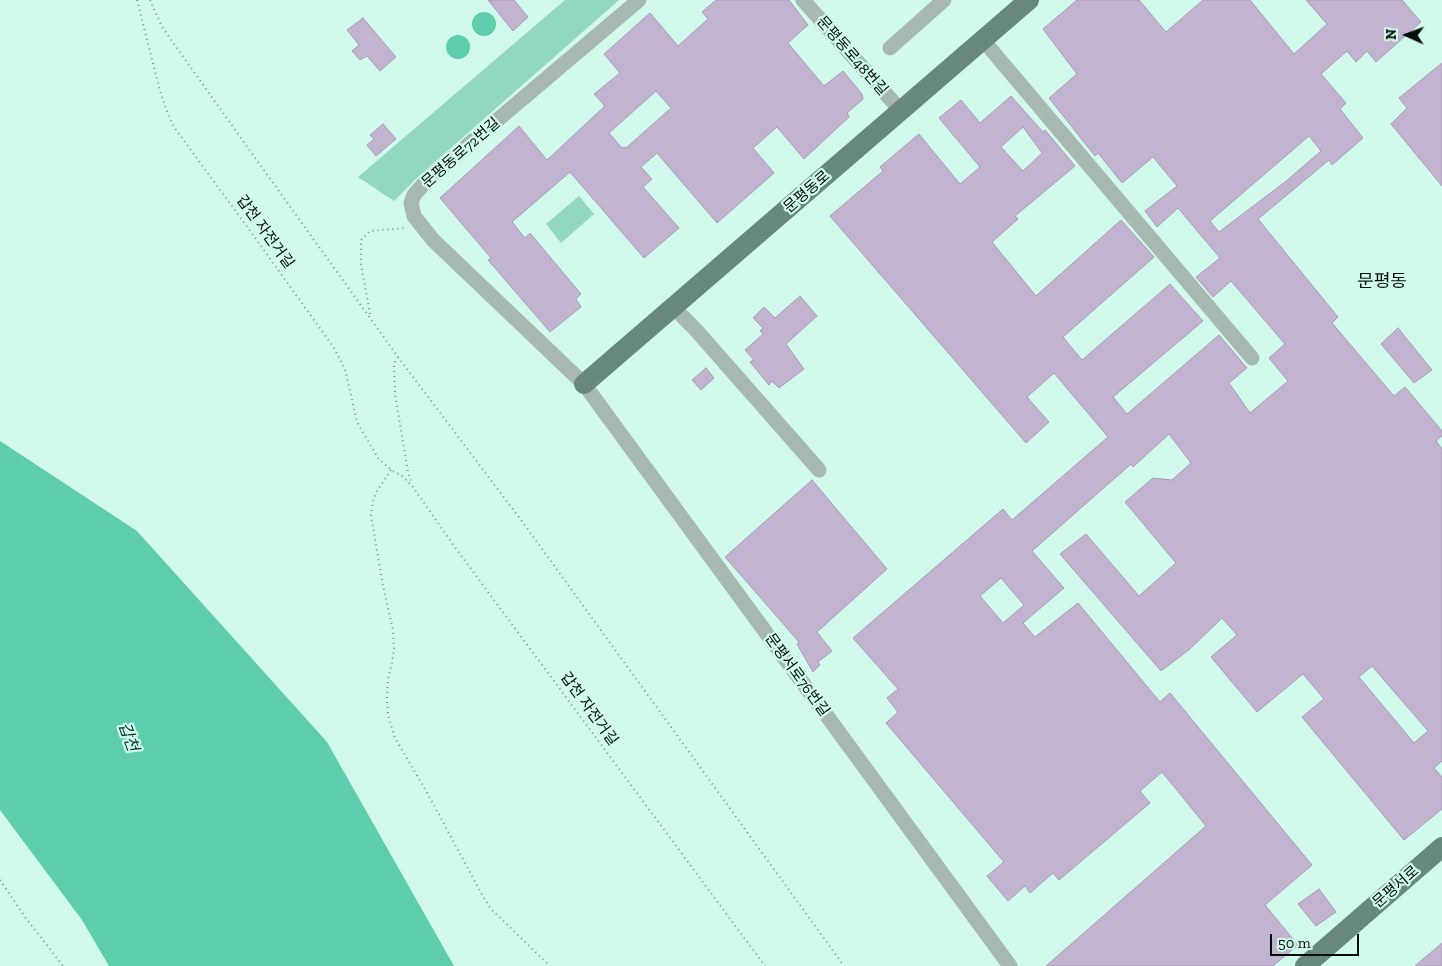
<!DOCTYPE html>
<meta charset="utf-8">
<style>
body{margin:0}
#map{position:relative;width:1442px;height:966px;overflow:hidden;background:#d2faec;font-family:"Zilla Slab",serif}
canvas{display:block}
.north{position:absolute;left:1382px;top:10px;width:50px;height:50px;-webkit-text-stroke:4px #d2faec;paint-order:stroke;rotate:272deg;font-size:14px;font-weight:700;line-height:20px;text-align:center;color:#020e0a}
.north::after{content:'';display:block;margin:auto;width:18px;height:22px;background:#020e0a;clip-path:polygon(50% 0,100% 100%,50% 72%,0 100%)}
.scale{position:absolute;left:1270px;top:934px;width:89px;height:22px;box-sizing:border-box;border:2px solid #020e0a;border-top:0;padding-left:6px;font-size:15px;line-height:18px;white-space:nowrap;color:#020e0a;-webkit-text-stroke:4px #d2faec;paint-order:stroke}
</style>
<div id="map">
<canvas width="1442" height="966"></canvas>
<div class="north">N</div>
<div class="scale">50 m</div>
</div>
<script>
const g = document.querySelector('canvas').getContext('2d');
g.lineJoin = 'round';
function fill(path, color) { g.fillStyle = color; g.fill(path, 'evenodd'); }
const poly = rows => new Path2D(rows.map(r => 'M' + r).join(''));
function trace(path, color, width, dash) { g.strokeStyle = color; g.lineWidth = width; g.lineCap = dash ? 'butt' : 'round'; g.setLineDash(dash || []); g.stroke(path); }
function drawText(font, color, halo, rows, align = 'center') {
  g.font = font + ' "Zilla Slab","Noto Sans KR",serif'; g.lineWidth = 4.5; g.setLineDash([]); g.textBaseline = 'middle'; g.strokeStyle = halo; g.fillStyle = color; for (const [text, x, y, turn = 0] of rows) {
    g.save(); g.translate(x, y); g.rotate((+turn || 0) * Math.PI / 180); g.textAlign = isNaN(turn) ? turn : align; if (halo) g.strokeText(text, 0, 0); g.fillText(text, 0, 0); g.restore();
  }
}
fill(poly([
 [565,0,619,0,419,176,394,201,358,177],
 [579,196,594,214,561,243,546,224]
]), '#92d7c0');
fill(poly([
 '472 24a12 12 0 1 1 24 0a12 12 0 1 1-24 0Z',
 '446 47a12 12 0 1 1 24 0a12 12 0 1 1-24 0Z',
 [0,441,137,531,327,742,454,966,109,966,82,920,0,810]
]), '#5dcdad');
const building = poly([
 [488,0,514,0,528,17,513,31,488,0],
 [716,0,789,0,808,25,788,43,824,86,843,71,862,94,863,99,847,113,849,117,804,159,777,127,753,148,774,173,717,223,657,153,641,167,652,179,643,187,679,228,644,258,570,172,512,222,525,238,530,233,581,294,576,299,581,307,550,332,488,260,491,258,440,198,519,126,547,160,605,106,594,94,620,73,604,54,650,13,678,46,708,19,702,12,716,0],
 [656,91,671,108,626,148,624,147,622,148,609,133,656,91],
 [1077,0,1139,0,1166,32,1203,0,1250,0,1294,54,1327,24,1306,0,1402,0,1421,22,1376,62,1367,51,1356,62,1347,51,1321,74,1346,103,1340,109,1363,138,1332,165,1329,160,1258,219,1338,317,1332,323,1394,396,1405,387,1442,431,1442,436,1436,441,1442,449,1442,761,1434,768,1442,777,1442,809,1404,840,1302,717,1324,699,1303,674,1257,712,1211,657,1237,635,1222,618,1190,649,1161,671,1060,554,1086,534,1139,596,1176,563,1125,502,1153,478,1172,480,1191,463,1169,434,1133,467,1131,464,1032,551,1064,588,1023,623,1035,637,1078,603,1160,702,1170,693,1312,865,1265,905,1298,945,1273,966,1046,966,1206,826,1162,772,1140,791,1150,803,1059,880,1053,873,1030,893,1025,886,1008,901,987,876,1004,862,886,723,898,712,887,698,898,689,853,638,1003,509,1012,520,1108,437,1054,373,1027,397,1049,422,1026,443,830,216,883,171,880,167,919,134,960,184,980,167,939,118,961,100,980,123,1011,96,1043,132,1045,130,1075,166,1015,216,1018,219,992,242,1036,296,1121,220,1154,257,1063,337,1082,360,1170,284,1203,321,1113,397,1127,414,1219,335,1247,368,1229,383,1250,413,1288,381,1269,358,1285,344,1231,281,1213,297,1196,277,1220,258,1178,208,1157,227,1145,211,1177,186,1153,157,1122,183,1098,153,1095,156,1049,98,1077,74,1043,29,1077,0],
 [1023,127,1042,153,1023,171,1001,147,1023,127],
 [1309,136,1321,151,1285,182,1219,232,1210,221,1309,136],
 [1001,578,1024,605,1003,623,980,596,1001,578],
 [1372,666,1428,731,1414,743,1359,677,1372,666],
 [363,18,396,57,380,71,367,56,360,60,352,51,359,45,347,30,363,18],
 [1442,63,1442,186,1391,124,1407,108,1399,98,1442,63],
 [383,124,396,139,376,156,367,145,374,139,370,135,383,124],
 [800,296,817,316,786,344,804,369,779,388,772,381,769,385,750,362,754,360,745,350,763,334,760,331,763,328,753,318,764,307,775,318,800,296],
 [1398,328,1432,370,1414,383,1381,344,1398,328],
 [706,368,714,378,701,390,692,380,706,368],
 [812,480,887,569,817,632,832,651,818,662,820,665,813,672,797,644,799,642,725,557,812,480],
 [1319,889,1336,912,1316,926,1298,904,1319,889],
 [1442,943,1442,966,1415,966,1442,943]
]);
fill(building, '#c2b3d1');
trace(building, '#a899b7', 1);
trace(poly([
 [137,0,160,91,166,109,174,127,256,239,334,348,345,369,357,422,378,458,391,470,402,476,413,487,454,546,765,966],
 [150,0,162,27,243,141,398,357,524,524,844,966],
 [370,314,361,264,361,240,370,231,405,228,406,226],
 [398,357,394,364,395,394,408,472,412,484],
 [391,470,377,491,373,501,371,515,383,586,393,630,394,649,392,663,388,679,387,697,388,715,395,738,429,796,481,893,491,909,550,966],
 [0,880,25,917,63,966]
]), '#779389', 2, [1, 4]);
trace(poly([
 [639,0,429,178,414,195,411,203,414,216,433,240,584,384,1010,966],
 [803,0,901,111],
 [983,40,1252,358],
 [890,48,944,0],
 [673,307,696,330,819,470]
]), '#a7b8b1', 15);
trace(poly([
 [584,384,1029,0],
 [1305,966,1442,847]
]), '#69887d', 20);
drawText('15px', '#020e0a', '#d2faec', [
 ["문평동로48번길",852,56,49],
 ["문평동로72번길",461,153,-41],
 ["문평동로",807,192,-41],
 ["갑천 자전거길",265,232,54],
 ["문평서로76번길",797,675,54],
 ["갑천 자전거길",589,709,54],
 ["문평서로",1396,887,-41]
]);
drawText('italic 16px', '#003529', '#d2faec', [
 ["갑천",128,737,70]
]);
drawText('18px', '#020e0a', '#d2faec', [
 ["문평동",1382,282]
]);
</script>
